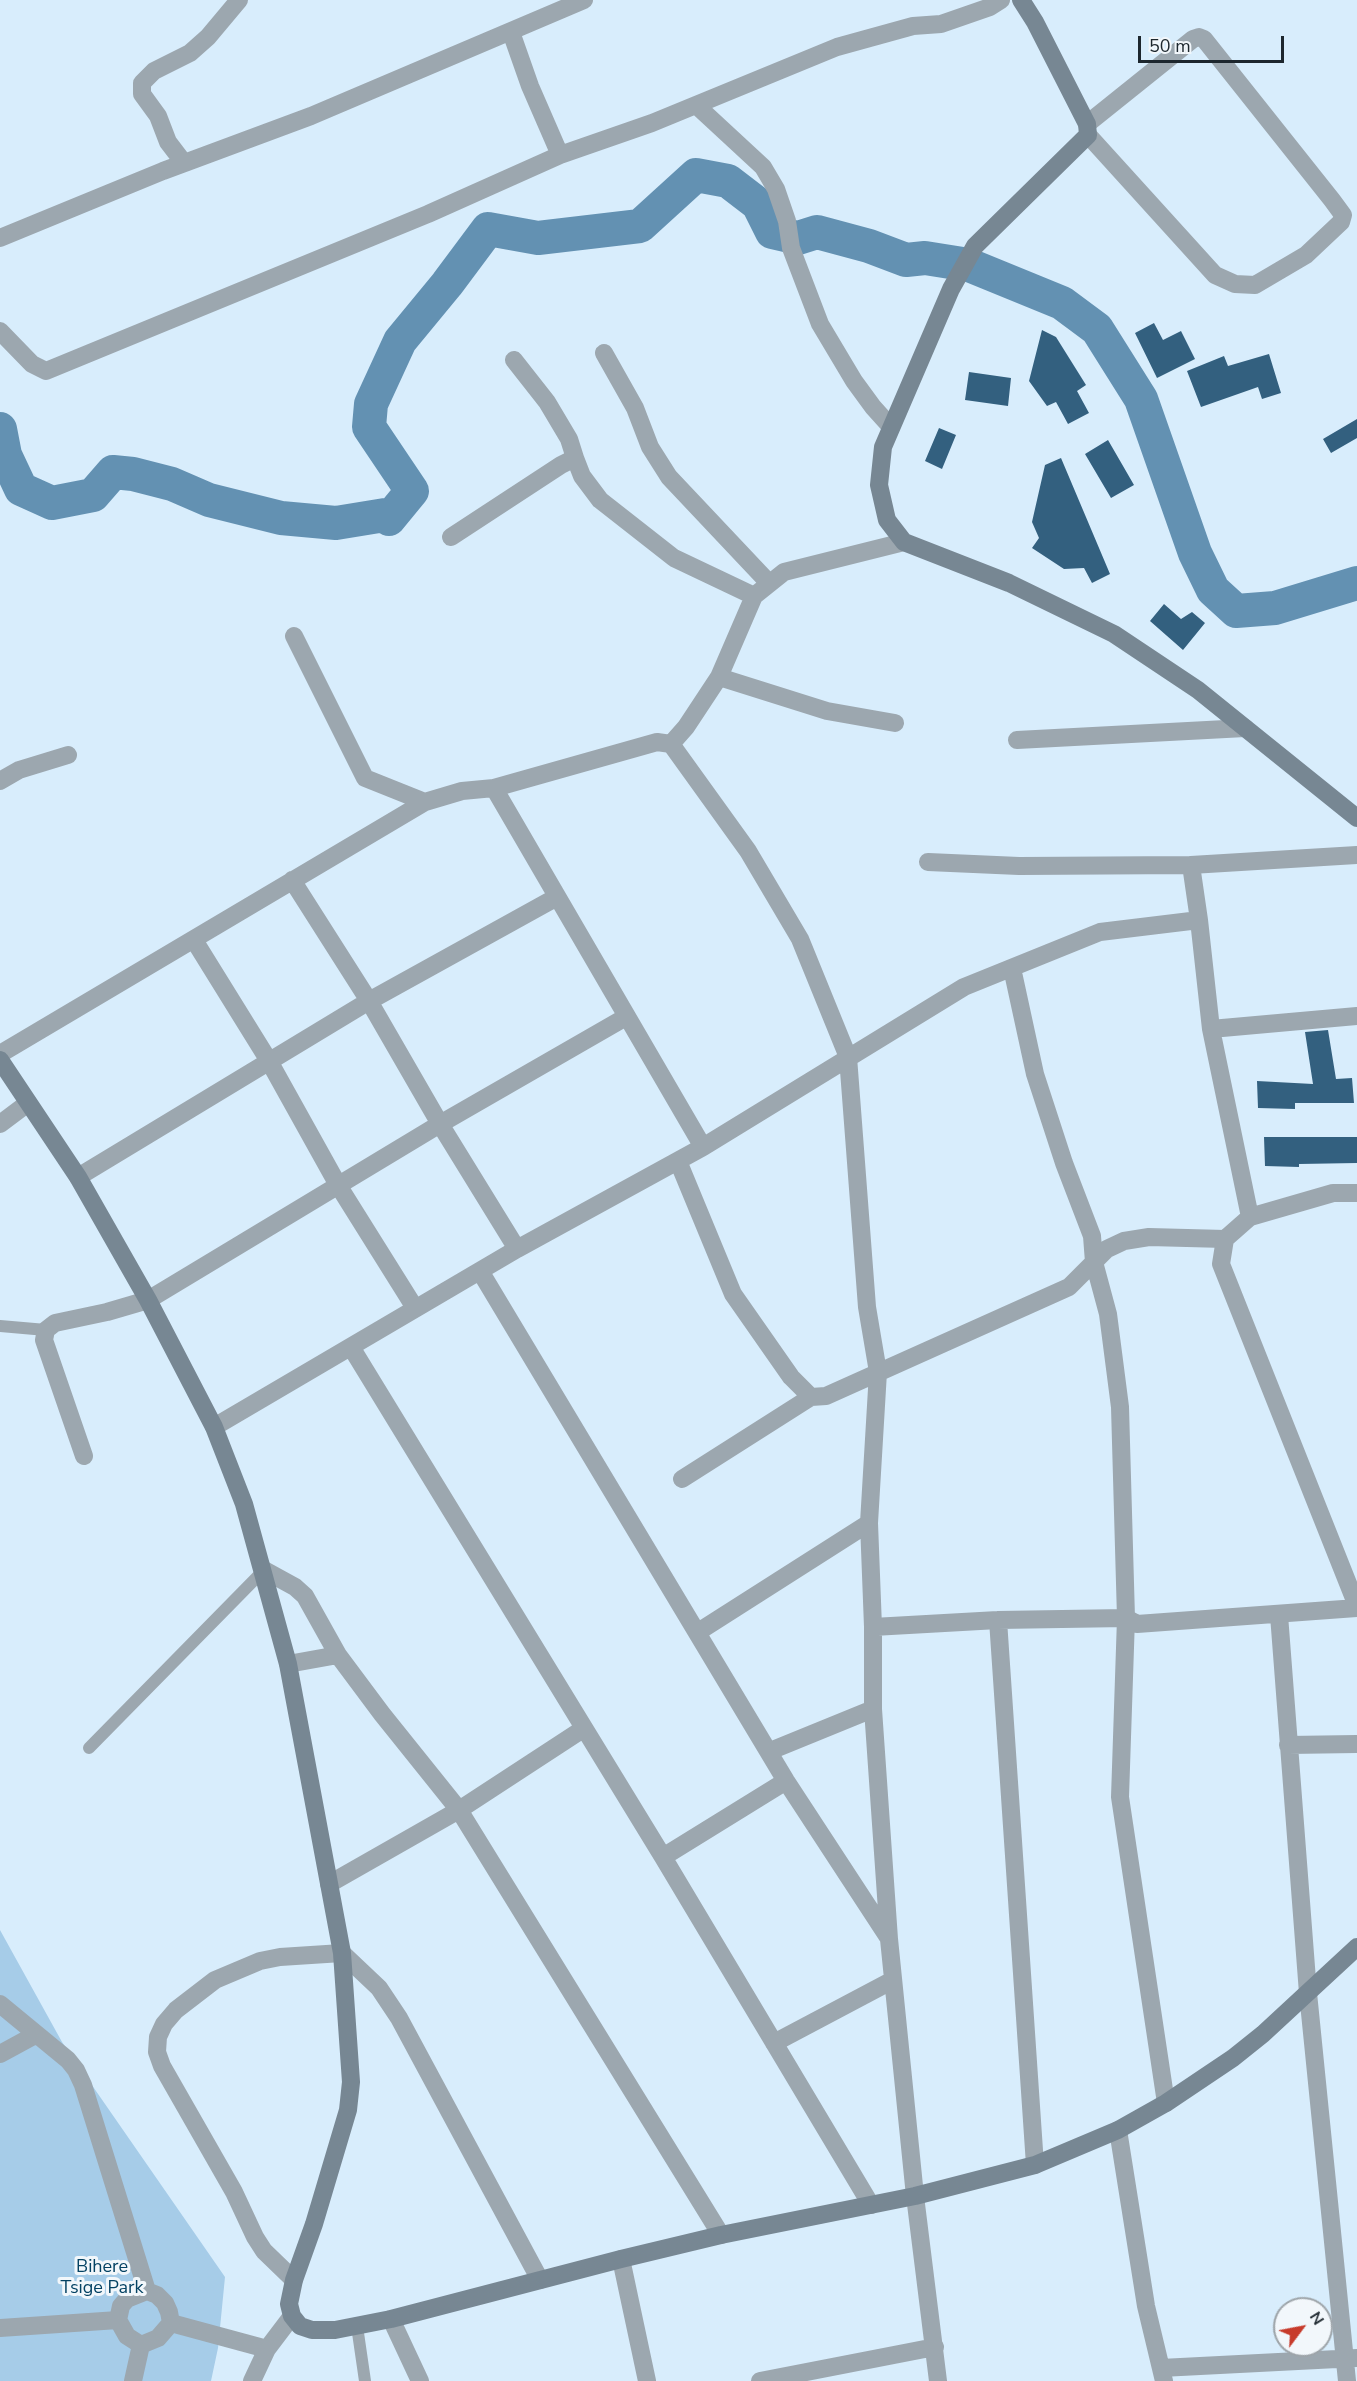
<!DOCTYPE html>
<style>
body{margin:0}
#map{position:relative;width:1357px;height:2381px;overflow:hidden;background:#d8edfc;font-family:"Nunito Sans",sans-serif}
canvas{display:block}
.north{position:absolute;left:1273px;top:2297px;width:60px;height:60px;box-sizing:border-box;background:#f2f7fb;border:2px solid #9da4a9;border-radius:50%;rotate:58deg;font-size:16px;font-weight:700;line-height:24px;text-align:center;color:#1d272e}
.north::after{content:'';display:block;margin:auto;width:21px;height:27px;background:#c73b2b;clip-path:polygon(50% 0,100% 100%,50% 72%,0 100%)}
.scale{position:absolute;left:1138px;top:36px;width:146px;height:27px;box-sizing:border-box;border:3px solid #1d272e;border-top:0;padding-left:8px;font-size:18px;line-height:21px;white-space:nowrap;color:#1d272e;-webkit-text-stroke:4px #f2f7fb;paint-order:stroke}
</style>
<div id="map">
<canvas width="1357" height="2381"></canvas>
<div class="north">N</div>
<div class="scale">50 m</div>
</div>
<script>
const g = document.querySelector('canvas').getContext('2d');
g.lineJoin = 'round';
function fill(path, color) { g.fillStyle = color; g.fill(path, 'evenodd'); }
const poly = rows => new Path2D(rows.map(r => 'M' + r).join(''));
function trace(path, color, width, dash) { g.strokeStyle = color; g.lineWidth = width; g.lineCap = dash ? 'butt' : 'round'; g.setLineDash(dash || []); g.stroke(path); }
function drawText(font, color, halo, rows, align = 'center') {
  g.font = font + ' "Nunito Sans",sans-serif'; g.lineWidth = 6; g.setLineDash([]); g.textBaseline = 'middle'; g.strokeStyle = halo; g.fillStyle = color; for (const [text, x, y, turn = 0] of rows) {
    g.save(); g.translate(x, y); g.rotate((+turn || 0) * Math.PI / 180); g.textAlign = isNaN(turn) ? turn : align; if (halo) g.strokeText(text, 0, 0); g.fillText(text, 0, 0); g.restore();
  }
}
fill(poly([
 [0,1930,62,2042,225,2277,218,2348,211,2381,0,2381]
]), '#a6cce8');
trace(poly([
 [0,429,5,455,21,489,52,503,93,495,113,472,133,474,172,484,209,500,281,518,336,523,385,515,389,519,412,491,369,427,371,404,400,341,447,284,488,229,538,238,640,226,696,175,728,181,758,204,772,232,798,238,817,232,869,246,906,260,925,258,969,265,1062,303,1097,329,1141,399,1195,553,1213,590,1236,611,1275,608,1357,583]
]), '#6391b2', 34);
fill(poly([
 [1154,323,1163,340,1181,331,1195,359,1157,378,1135,333],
 [1042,330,1056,337,1086,385,1077,391,1089,413,1068,424,1056,402,1047,406,1029,381],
 [1269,354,1281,393,1262,399,1258,387,1201,407,1187,371,1224,356,1228,366],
 [969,372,1011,378,1008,406,965,400],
 [1357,419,1357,438,1331,453,1323,439],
 [939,428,956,435,942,469,925,461],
 [1108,440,1134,485,1111,498,1085,454],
 [1061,458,1110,574,1092,583,1084,568,1064,569,1032,548,1039,538,1032,522,1045,465],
 [1164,604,1181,619,1192,612,1205,623,1183,650,1150,621],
 [1328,1030,1336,1079,1352,1078,1354,1103,1295,1103,1295,1109,1258,1108,1257,1081,1313,1084,1305,1032],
 [1264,1137,1357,1137,1357,1163,1299,1164,1299,1167,1265,1166]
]), '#33607f');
trace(poly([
 [0,1326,46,1330],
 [89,1748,264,1570],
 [357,2326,365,2381]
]), '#9ca7af', 12);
trace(poly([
 [511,32,530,86,560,155],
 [696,105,763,167,776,189,787,221,791,248,820,324,854,381,873,407,891,427],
 [1087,124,1193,39,1199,37,1204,39,1332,200,1343,215,1341,222,1306,255,1255,285,1235,284,1215,275,1088,135],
 [184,163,168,142,158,116,142,94,142,83,154,71,190,53,208,37,239,0],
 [0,238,163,171,311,116,584,0],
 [0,331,32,364,46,371,428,214,560,155,652,123,837,47,913,26,941,24,990,7,1001,0],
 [604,353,635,408,650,447,669,477,769,583],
 [514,360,547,402,569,439,575,458],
 [451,537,561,465,575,458,582,476,600,500,674,558,754,596],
 [904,542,784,572,754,596,719,677,686,727,671,744,748,851,800,939,848,1057,867,1307,878,1372,869,1523,873,1627,873,1709,889,1939,915,2196,938,2381],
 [294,636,365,778,425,802],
 [719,677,827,711,895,723],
 [1017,740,1245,728],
 [0,781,19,770,68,755],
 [494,788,703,1147],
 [928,862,1019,866,1191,865,1357,855],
 [1191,865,1199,920,1211,1029,1250,1217],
 [292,880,369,1001,440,1124,517,1249],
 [194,940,269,1061,338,1185,415,1308],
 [1012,968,1035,1074,1064,1163,1092,1236,1094,1262,1108,1314,1120,1407,1126,1618,1120,1797,1166,2103],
 [1211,1029,1357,1016],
 [0,1054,425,802,462,791,494,788,657,742,671,744],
 [0,1124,28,1103],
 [678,1161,733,1294,791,1377,811,1397],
 [78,1177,369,1001,557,897],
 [1357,1193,1333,1193,1250,1217,1225,1239,1221,1264,1357,1606],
 [480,1271,786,1781,888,1937],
 [351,1347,663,1857,871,2205],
 [214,1427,517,1249,703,1147,964,987,1100,932,1199,920],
 [84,1456,44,1340,46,1330,55,1323,107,1312,148,1300,440,1124,626,1017],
 [682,1479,811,1397,826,1396,1069,1287,1107,1249,1124,1241,1149,1237,1225,1239],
 [264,1570,295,1587,305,1596,338,1655],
 [1279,1615,1308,1993,1347,2381],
 [998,1620,1035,2165],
 [873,1627,998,1620,1126,1618,1137,1624,1357,1608],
 [698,1632,869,1523],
 [288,1664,338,1655,382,1714,459,1810,721,2235],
 [1288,1745,1357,1744],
 [770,1751,873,1709],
 [663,1857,786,1781],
 [329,1884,459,1810,583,1729],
 [0,2004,68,2060,76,2070,83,2085,147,2291],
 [774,2043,893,1980],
 [0,2054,35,2035],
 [1118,2130,1146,2306,1164,2381],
 [621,2259,647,2381],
 [294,2280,264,2251,255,2237,234,2192,162,2066,157,2052,158,2037,164,2024,176,2010,215,1980,260,1961,280,1957,342,1953,379,1988,399,2018,540,2280],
 [147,2291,157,2295,165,2303,169,2312,171,2323,158,2338,141,2345,127,2336,118,2320,121,2306,127,2299,147,2291],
 [391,2319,420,2381],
 [171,2323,267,2349],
 [0,2328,118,2320],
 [1161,2368,1357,2358],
 [133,2381,141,2345],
 [252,2381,267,2349,292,2316],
 [760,2381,935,2347]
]), '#9ca7af', 18);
trace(poly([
 [1021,0,1035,22,1087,124,1088,135,975,246,951,289,883,447,879,485,887,520,904,542,1009,583,1114,634,1198,690,1357,818],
 [0,1060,78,1177,148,1300,214,1427,244,1504,288,1664,342,1953,351,2082,348,2110,314,2224,294,2280,289,2304,292,2316,300,2326,312,2330,335,2330,391,2319,621,2259,721,2235,915,2196,1035,2165,1118,2130,1166,2103,1233,2058,1263,2034,1357,1947]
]), '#778793', 18);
drawText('18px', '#044263', '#f2f7fb', [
 ["Bihere",102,2268],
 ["Tsige Park",102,2289]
]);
</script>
